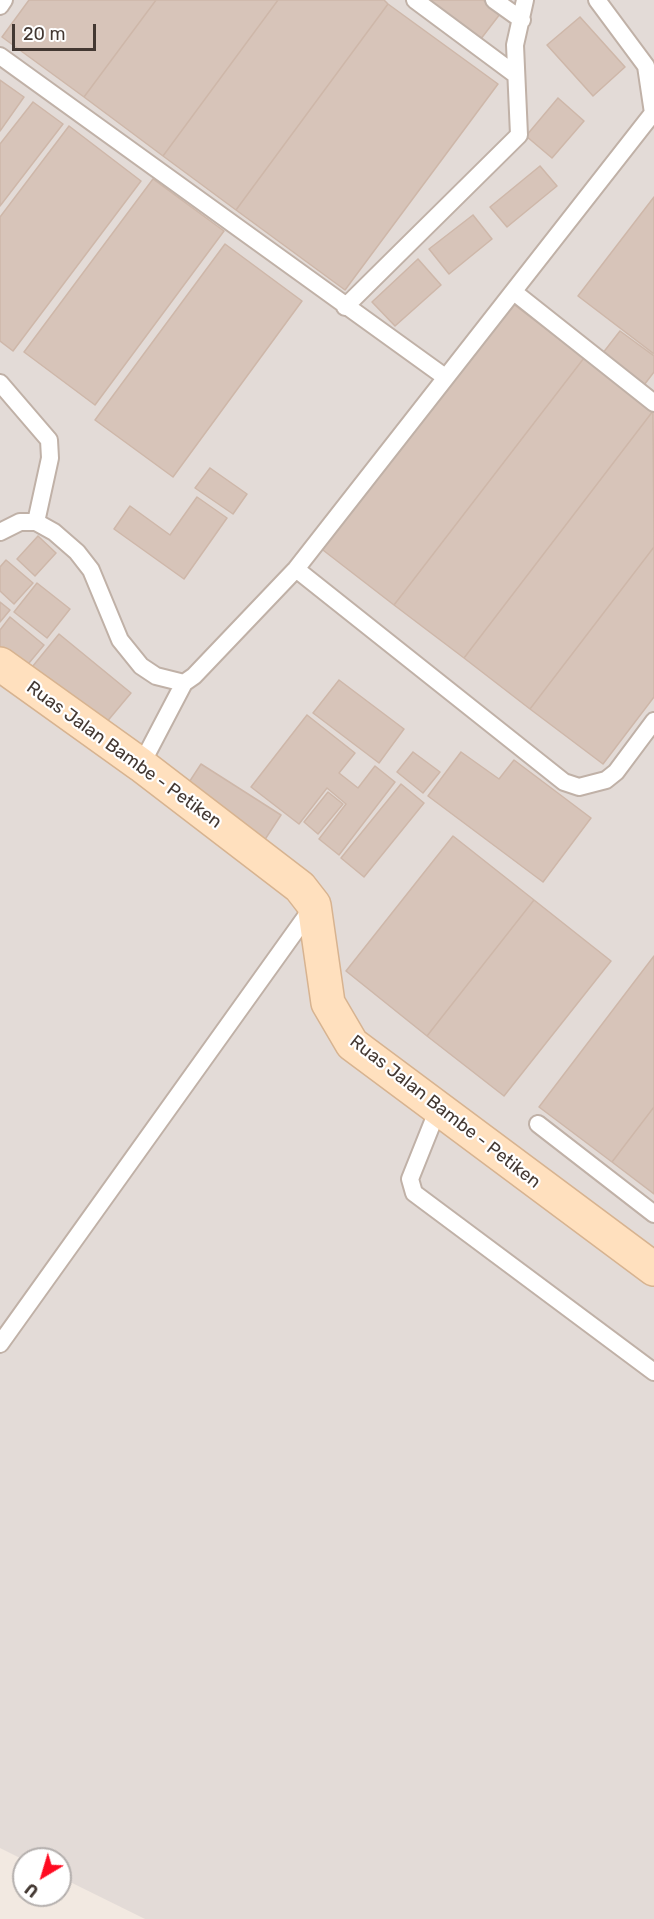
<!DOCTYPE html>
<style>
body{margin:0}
#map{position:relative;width:654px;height:1919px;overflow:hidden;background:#f2e9e1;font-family:Rubik,sans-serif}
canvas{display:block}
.north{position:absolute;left:12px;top:1847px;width:60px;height:60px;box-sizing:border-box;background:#fff;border:2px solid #b4afad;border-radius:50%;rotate:218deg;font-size:16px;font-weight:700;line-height:24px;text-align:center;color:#433832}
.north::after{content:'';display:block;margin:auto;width:21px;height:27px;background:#ff0b21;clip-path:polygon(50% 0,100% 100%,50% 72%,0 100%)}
.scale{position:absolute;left:12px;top:24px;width:84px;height:27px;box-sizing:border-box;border:3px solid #433832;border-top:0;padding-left:8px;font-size:18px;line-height:21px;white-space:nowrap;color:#433832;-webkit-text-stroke:4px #fff;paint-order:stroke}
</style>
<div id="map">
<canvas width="654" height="1919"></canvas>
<div class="north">U</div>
<div class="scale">20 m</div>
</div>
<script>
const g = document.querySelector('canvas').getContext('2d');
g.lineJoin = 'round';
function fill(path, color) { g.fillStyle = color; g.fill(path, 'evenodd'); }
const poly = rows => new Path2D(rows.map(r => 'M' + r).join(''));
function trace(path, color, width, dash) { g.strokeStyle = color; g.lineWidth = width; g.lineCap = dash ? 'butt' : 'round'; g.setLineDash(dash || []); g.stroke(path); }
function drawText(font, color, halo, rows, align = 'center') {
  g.font = font + ' Rubik,sans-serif'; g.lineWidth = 4.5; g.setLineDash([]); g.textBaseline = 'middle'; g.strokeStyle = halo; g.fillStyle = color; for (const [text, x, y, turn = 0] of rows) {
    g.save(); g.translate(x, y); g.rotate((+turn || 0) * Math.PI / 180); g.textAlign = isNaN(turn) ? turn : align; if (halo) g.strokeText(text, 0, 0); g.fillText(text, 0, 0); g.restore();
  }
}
fill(poly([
 [0,0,654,0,654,1919,145,1919,60,1877,60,1859,24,1860,0,1848]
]), '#e3dbd7');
const building = poly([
 [29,0,156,0,84,97,2,37,29,0],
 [156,0,278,0,163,156,84,97,156,0],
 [278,0,384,0,388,4,236,210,163,156,278,0],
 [429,0,483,0,500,14,480,40,429,0],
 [388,4,498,84,345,290,236,210,388,4],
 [580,17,625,67,593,96,547,45,580,17],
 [0,80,24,97,0,131,0,80],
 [558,98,584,121,552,158,526,136,558,98],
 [33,102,63,124,0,206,0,144,33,102],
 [69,126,141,181,13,351,0,341,0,217,69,126],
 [540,166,557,186,507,227,490,207,540,166],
 [153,179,224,231,95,405,24,352,153,179],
 [654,197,654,354,578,296,654,197],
 [473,215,492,239,449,274,429,249,473,215],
 [225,244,302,301,173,477,95,420,225,244],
 [418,259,441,285,395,326,372,302,418,259],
 [508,300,584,358,394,605,319,547,508,300],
 [620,331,654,356,654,372,641,389,599,358,620,331],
 [584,358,653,411,464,658,394,605,584,358],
 [653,411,654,547,530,709,464,658,653,411],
 [210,468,247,494,233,514,195,488,210,468],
 [197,497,227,518,184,579,114,529,130,506,170,535,197,497],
 [38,536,56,553,35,576,17,559,38,536],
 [654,547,654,697,603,764,530,709,654,547],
 [6,560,33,583,14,604,0,591,0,567,6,560],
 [37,583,70,609,47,638,14,612,37,583],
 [0,602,10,610,0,622,0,602],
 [10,617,44,645,24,669,0,649,0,630,10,617],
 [59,634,131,693,100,730,28,672,59,634],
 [339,680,404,729,379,763,313,713,339,680],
 [307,715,355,753,339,773,358,788,375,766,395,782,339,855,319,839,346,804,327,788,299,824,251,787,307,715],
 [413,752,440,772,423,793,397,772,413,752],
 [461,752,499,779,514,760,591,818,543,882,428,796,461,752],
 [201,764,281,815,264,841,184,790,201,764],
 [401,784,424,803,364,877,341,858,401,784],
 [328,792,343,804,318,834,304,822,328,792],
 [453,836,534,900,427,1036,346,971,453,836],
 [534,900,611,961,504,1096,427,1036,534,900],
 [654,956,654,1107,612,1162,539,1107,654,956],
 [654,1107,654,1194,612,1162,654,1107]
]);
fill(building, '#d7c4b9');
trace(building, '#ceb7a9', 1.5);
const lane = poly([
 [415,0,516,75],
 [494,0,522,20],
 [0,6,4,0],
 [0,56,445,377],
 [514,292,654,403],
 [345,307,519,135,515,45,525,0],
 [0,383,49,440,50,458,36,522],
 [0,532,20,522,36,522,54,532,77,552,91,570,120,640,141,666,156,676,184,683,194,676,296,569,653,113,646,66,597,0],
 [296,569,564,782,579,787,606,780,616,772,654,721],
 [141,765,184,683],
 [438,1109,410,1179,414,1193,654,1372],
 [538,1124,654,1214],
 [0,1344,312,908]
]);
const secondary = poly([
 [0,664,141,765,300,887,314,905,328,1003,352,1044,654,1269]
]);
trace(lane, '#c0b1a7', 20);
trace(secondary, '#d7b390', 36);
trace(lane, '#fff', 16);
trace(secondary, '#ffe0be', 33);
drawText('18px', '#433832', '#fff', [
 ["Ruas Jalan Bambe - Petiken",124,755,36],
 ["Ruas Jalan Bambe - Petiken",445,1112,38]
]);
</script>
